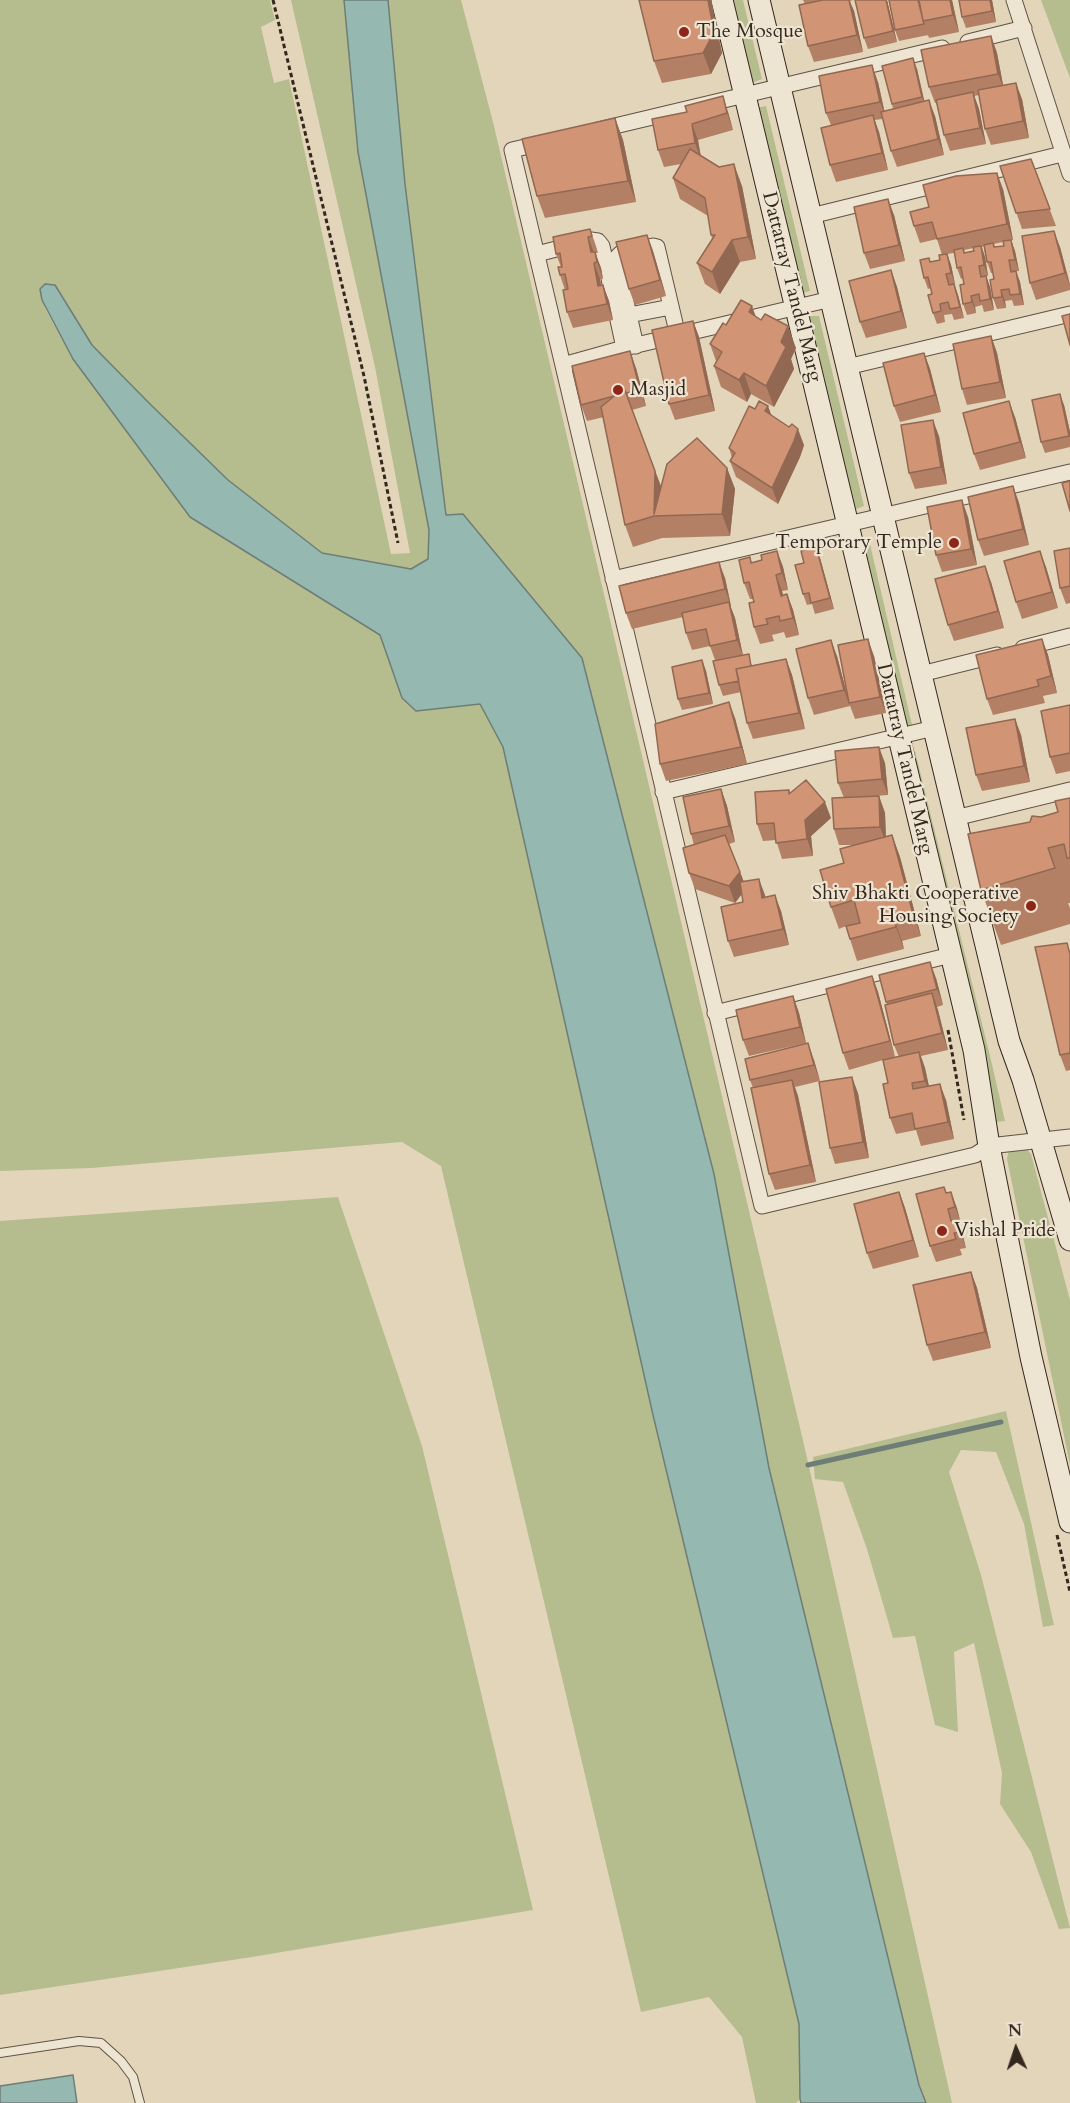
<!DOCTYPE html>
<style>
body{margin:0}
#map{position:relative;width:1070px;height:2103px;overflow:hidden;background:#e3d5ba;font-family:Cardo,serif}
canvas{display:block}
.north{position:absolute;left:986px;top:2019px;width:60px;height:60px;-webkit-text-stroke:4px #ede4d2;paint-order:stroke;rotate:357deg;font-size:16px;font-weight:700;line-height:24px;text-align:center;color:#34271d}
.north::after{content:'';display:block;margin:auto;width:21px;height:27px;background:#34271d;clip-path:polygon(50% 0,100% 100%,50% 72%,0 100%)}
</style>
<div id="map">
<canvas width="1070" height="2103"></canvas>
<div class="north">N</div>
</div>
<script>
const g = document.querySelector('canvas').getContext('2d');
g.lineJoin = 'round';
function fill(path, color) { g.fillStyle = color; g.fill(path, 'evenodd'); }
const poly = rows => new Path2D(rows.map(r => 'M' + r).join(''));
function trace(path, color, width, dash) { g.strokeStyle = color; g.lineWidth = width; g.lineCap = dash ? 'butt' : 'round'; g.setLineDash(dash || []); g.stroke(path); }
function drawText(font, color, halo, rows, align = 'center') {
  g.font = font + ' Cardo,serif'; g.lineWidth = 4.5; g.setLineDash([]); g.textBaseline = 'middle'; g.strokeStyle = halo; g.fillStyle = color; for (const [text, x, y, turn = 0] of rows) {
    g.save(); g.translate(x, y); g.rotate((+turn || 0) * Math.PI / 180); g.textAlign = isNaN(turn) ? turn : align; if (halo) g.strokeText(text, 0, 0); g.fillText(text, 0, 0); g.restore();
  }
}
fill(poly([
 [0,0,270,0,275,20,261,27,274,83,289,79,391,554,410,553,375,367,291,0,344,0,358,152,429,530,429,559,411,569,322,553,228,480,148,402,92,345,62,295,45,308,73,359,190,517,380,635,402,698,480,704,503,747,653,1415,799,2024,800,2099,796,2103,756,2103,742,2037,709,1997,641,2012,441,1166,402,1142,92,1168,0,1171],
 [388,0,461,0,493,122,805,1449,952,2103,926,2103,919,2085,769,1468,714,1174,520,586,463,514,446,515,405,184],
 [729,0,743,0,762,79,749,84],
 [1041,0,1070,0,1070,78],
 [766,106,810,291,800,294,756,108],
 [806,316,819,316,864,506,851,511],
 [869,540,912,725,903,726,857,542],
 [915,751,991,1060,1005,1121,996,1122,909,754],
 [1023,1145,1031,1154,1070,1300,1070,1465,1007,1159,1009,1149],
 [338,1197,422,1446,533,1910,252,1957,0,1995,0,1221],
 [1006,1411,1054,1625,1043,1627,1024,1524,996,1452,961,1450,949,1472,981,1575,1070,1928,1059,1929,1031,1852,1000,1804,1002,1773,974,1643,954,1652,958,1732,935,1725,915,1636,893,1638,867,1549,843,1482,815,1479,813,1457]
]), '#b5bd8f');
const water = poly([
 [344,0,388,0,405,184,446,515,463,514,582,658,714,1174,769,1468,919,2085,926,2103,801,2103,800,2099,799,2024,653,1415,503,747,480,704,416,711,402,698,380,635,190,517,73,359,42,300,40,289,45,284,55,285,92,345,148,402,228,480,322,553,411,569,428,559,429,530,358,152,344,0],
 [73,2075,77,2103,0,2103,0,2086,73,2075]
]);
fill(water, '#95b8b1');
trace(water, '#6e7e76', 1.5);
trace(poly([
 [808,1465,1001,1422]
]), '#6e7e76', 5);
const lane = poly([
 [0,2053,79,2041,101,2043,121,2061,133,2077,140,2103]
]);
const street = poly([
 [1014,0,1070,174],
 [968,42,1024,28],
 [598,130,942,48],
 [542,143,512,150,762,1206,975,1155,989,1146,1070,1137],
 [811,216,1062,154],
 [537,254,591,240,598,241,602,246,624,348],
 [629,315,671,307],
 [636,346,617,262,617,257,621,253,653,246,657,247,678,336],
 [563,365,624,348,831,299],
 [847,367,1070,314],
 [613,579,1070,472],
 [1023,648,1070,636],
 [921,674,997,655],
 [663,792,934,728],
 [955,818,1070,790],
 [715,1013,951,955]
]);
const secondary = poly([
 [722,0,974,1050,989,1146,1031,1357,1070,1522],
 [759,0,1009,1041,1023,1080,1070,1240]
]);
trace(lane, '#605244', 10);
trace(street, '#605244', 17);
trace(secondary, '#34271d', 23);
trace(poly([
 [273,0,364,376,398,543],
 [948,1030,964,1120],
 [1057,1535,1070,1592]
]), '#34271d', 3, [4.5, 3]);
trace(lane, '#ede4d2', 8);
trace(street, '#ede4d2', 15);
trace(secondary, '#ede4d2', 21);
fill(poly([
 [639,0,711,0,722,53,711,74,662,83,654,61],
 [803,0,854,0,850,1,854,11,863,52,814,62,808,46,805,4],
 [855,0,887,0,897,42,868,49,864,38],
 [952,0,959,32,929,38,926,29,928,35,899,41,895,30],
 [959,0,992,0,996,22,966,28,962,17],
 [991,36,997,53,1003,85,1022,99,1029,138,991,145,985,129,979,95,974,96,979,109,986,144,950,151,944,135,937,103,935,103,929,87],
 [917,69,924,101,935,116,944,155,897,167,891,151,883,119,874,120,879,132,888,170,836,182,830,165,831,125,826,113,878,82,884,111,893,109,892,104],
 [728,112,733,130,698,140,701,156,742,186,756,259,740,262,720,294,705,284,697,263,712,239,708,216,680,199,673,178,681,164,664,167,658,150,652,119],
 [615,118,623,140,636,202,545,218,537,196],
 [1031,159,1056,226,1022,229,1000,166],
 [1003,189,1013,240,1011,240,1015,251,1019,271,1016,271,1020,282,1024,305,1014,306,1012,300,1005,301,1006,308,997,309,993,298,994,279,993,273,991,273,987,262,984,246,982,247,985,257,988,276,986,276,990,287,994,310,984,312,982,305,975,307,976,313,967,315,963,304,964,284,963,278,961,279,957,268,954,253,947,254,951,265,955,284,954,284,958,295,964,318,954,320,952,314,944,315,945,322,937,324,933,313,932,294,931,288,928,289,924,278,930,262,940,260,942,255,937,239,920,243,914,226],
 [1003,242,1004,246,995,247,994,244],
 [974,248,974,251,965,253,964,250],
 [894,215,905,261,870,269,864,253],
 [590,229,596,246,598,253,595,253,601,268,603,279,600,279,601,285,603,285,609,301,613,320,573,328,567,312,565,290,560,275,561,267,556,254],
 [647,235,653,251,666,296,635,305,629,289],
 [1060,247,1070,284,1070,290,1036,300,1030,283],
 [891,270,897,287,907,328,866,338,860,322],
 [756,316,796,348,791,359,794,369,774,407,751,394,747,402,721,387,714,366,716,361,710,344,726,325],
 [693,321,699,337,715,411,675,420,669,404],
 [991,336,997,353,1006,398,967,405,962,389],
 [924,353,930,369,941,412,900,422,894,406],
 [636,368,646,406,632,410,661,486,727,468,735,489,730,536,662,538,633,547,625,525,604,417,587,421,581,405],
 [1064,405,1070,432,1070,447,1045,453,1041,442],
 [755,409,771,415,804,445,800,457,778,504,736,477,730,461,732,458,729,448],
 [1015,417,1026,458,980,470,974,454],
 [939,436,947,484,915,489,909,473],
 [1013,486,1019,503,1029,545,984,556,978,540],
 [968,517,977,565,942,572,936,555],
 [1070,548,1070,603,1066,604,1060,588],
 [777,551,783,567,788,590,782,591,783,595,787,594,793,610,799,635,786,638,784,632,772,635,774,641,760,644,754,627,753,599,750,599,744,583,750,557,752,563,762,560],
 [820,558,834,609,815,614,812,604,807,605,803,594],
 [1046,567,1058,608,1022,619,1016,602],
 [725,578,731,606,730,606,735,618,743,655,753,666,786,659,792,675,805,729,753,739,747,723,741,692,723,696,719,685,715,660,710,646,692,650,686,633,683,617,632,629,626,613],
 [991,582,1004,628,954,641,948,625],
 [1042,639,1048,655,1057,693,1043,696,1045,703,993,715,987,699],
 [837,656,850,706,814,715,808,698],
 [874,656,886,713,855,719,849,703],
 [702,660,706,671,713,704,682,710,678,699],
 [1070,705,1070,771,1056,774,1050,757],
 [735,718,747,764,666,781,660,764],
 [1015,719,1021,735,1030,782,982,791,976,775],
 [885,763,888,795,875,796,879,796,885,813,886,837,892,835,900,857,921,936,902,941,904,949,857,961,850,939,846,926,839,929,831,907,844,863,857,845,839,845,834,829,844,798,838,783],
 [721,789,727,806,735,842,729,844,744,882,765,897,781,911,789,945,734,957,728,941,743,902,742,894,735,903,695,889,689,873,694,845,691,834],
 [789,790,790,794,831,818,811,836,813,856,782,859,776,840,763,841,757,824],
 [1070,798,1070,903,1068,903,1070,908,1070,924,1001,945,981,890,1030,822,1041,817,1058,812],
 [1070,951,1070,1070,1066,1071,1060,1055],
 [879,975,936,978,943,1005,937,1007,948,1050,921,1056,925,1068,929,1086,946,1100,954,1139,921,1146,916,1130,896,1134,890,1118,888,1083,883,1060,849,1070,843,1053,872,976,878,992,895,1057,899,1057,894,1045,887,1005],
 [793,996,799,1013,806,1043,749,1056,743,1040],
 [814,1060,820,1081,795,1087,798,1096,816,1182,775,1190,769,1174,753,1088,750,1080],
 [858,1093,869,1158,835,1164,830,1148],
 [899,1192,905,1208,919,1257,873,1269,867,1253],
 [951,1192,961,1224,959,1224,966,1248,960,1249,962,1255,936,1262,930,1246,947,1193],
 [971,1272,977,1288,991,1348,933,1361,927,1345]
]), '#b48065');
fill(poly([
 [708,0,711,0,722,53,711,74,703,53],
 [849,0,854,11,863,52,857,35],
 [886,0,887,0,897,42,893,31],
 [950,0,952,0,959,32,953,15],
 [990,0,992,0,996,22,992,11],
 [991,36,997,53,1004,90,998,74],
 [913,58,917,69,926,108,922,97],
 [872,65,878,82,886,118,880,102],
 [1016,83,1022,99,1029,138,1023,121],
 [973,92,979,109,986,144,980,128],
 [723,96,728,112,733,130,727,113],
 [929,100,935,116,944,155,938,139],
 [873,115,879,132,888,170,882,153],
 [615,118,623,140,636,202,628,181],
 [692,124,698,140,701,160,695,143],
 [734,164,742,186,756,259,748,237],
 [997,173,1003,189,1013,240,1007,224],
 [888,199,894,215,905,261,899,245],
 [1054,231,1060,247,1070,286,1065,273],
 [647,235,653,251,666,296,660,280],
 [588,237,594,253,591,252],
 [732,240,740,262,720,294,712,272],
 [1011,240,1015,251,1019,271,1015,260],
 [981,246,985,257,988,276,984,265],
 [595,252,601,268,603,279,597,262],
 [947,254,951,265,955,284,951,273],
 [594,263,600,279,604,302,598,286],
 [891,270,897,287,907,328,901,311],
 [1016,271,1020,282,1024,305,1020,294],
 [986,276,990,287,994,310,990,299],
 [954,284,958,295,964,318,960,307],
 [603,285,609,301,613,320,607,304],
 [1001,290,1005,301,1006,308,1002,297],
 [971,296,975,307,976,313,972,302],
 [752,306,760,328,749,312],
 [693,321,699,337,715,411,709,395],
 [788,326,796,348,791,359,794,369,774,407,766,386,781,342],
 [991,336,997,353,1006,398,1000,382],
 [630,351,636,368,646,406,640,390],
 [924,353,930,369,941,412,935,395],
 [744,373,751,394,747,402,739,380],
 [1060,394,1064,405,1070,432,1070,437],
 [1009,401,1015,417,1026,458,1020,442],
 [768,406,774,422,765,411],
 [933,420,939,436,947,484,941,467],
 [798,429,804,445,800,457,778,504,772,488],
 [727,468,735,489,730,536,722,514],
 [655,471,663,492,654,514],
 [1013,486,1019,503,1029,545,1023,529],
 [962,500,968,517,977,565,971,549],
 [816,547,820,558,834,609,830,598],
 [777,551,783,567,788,590,782,573],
 [1040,551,1046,567,1058,608,1052,592],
 [719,562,725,578,731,606,725,589],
 [985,566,991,582,1004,628,998,611],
 [776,575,782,591,787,612,781,596],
 [787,594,793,610,799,635,793,618],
 [729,602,735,618,743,656,737,640],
 [868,639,874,656,886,713,880,697],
 [1042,639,1048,655,1057,693,1051,676],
 [831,640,837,656,850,706,844,690],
 [786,659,792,675,805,729,799,713],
 [702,660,706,671,713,704,709,693],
 [729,702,735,718,747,764,741,747],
 [1015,719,1021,735,1030,782,1024,766],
 [879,747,885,763,888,795,882,779],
 [721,789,727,806,735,842,729,826],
 [879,796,885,813,886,843,880,827],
 [825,802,831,818,811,836,813,856,807,839,805,820],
 [892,835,900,857,921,936,913,914],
 [740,872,746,888,735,903,729,886],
 [759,879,765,895,768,914,762,898],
 [775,895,781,911,789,945,783,929],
 [894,919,902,941,904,949,896,927],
 [930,962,936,978,943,1005,937,989],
 [872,976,878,992,895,1057,890,1041],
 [932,993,938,1010,948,1050,942,1033],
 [793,996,799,1013,806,1043,800,1027],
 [808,1043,814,1060,820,1081,814,1065],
 [919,1052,925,1068,931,1097,925,1081],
 [852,1077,858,1093,869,1158,863,1142],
 [792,1080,798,1096,816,1182,810,1165],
 [940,1084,946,1100,954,1139,948,1122],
 [899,1192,905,1208,919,1257,913,1240],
 [951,1192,957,1208,961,1224,955,1207],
 [957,1220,963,1236,966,1248,960,1232],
 [971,1272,977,1288,991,1348,985,1332]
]), '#926852');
const building = poly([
 [639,0,708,0,714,32,703,53,654,61,639,0],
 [823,0,849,0,857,35,808,46,799,5,823,0],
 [855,0,886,0,893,31,864,38,855,0],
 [889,0,918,0,924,24,895,30,889,0],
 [919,0,950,0,953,15,923,21,919,0],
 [959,0,990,0,992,11,962,17,959,0],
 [991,36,998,74,929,87,921,50,991,36],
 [913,58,922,97,892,104,882,66,913,58],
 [872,65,880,102,826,113,819,76,872,65],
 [1016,83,1023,121,985,129,978,90,1016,83],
 [973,92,980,128,944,135,936,100,973,92],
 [723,96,727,113,692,124,695,143,658,150,652,119,687,112,685,106,723,96],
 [929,100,938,139,891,151,881,112,929,100],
 [873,115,882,153,830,165,821,128,873,115],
 [615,118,628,181,537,196,522,139,615,118],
 [690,149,719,167,734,164,748,237,732,240,712,272,697,263,715,235,711,235,705,198,673,178,690,149],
 [1031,159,1050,209,1016,213,1000,166,1031,159],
 [997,173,1007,224,937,239,932,222,914,226,910,212,929,207,923,185,956,176,997,173],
 [888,199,899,245,864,253,854,207,888,199],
 [590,229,592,236,588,237,591,252,595,252,597,262,594,263,598,286,603,285,607,304,567,312,563,290,568,289,565,274,560,275,558,267,562,267,560,253,556,254,553,237,590,229],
 [1054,231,1065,273,1030,283,1022,236,1054,231],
 [647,235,660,280,629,289,616,242,647,235],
 [1011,240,1015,260,1009,260,1011,272,1016,271,1020,294,1010,295,1009,289,1001,290,1002,297,993,298,990,280,994,279,991,262,987,262,984,245,993,243,994,247,1004,246,1003,241,1011,240],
 [981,246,984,265,979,266,981,277,986,276,990,299,980,301,979,294,971,296,972,302,963,304,960,285,964,284,961,267,957,268,954,250,963,248,964,253,974,251,973,247,981,246],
 [947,254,951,273,946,274,949,285,954,284,960,307,950,309,948,302,940,304,941,311,933,313,928,295,932,294,928,277,924,278,920,260,929,258,930,262,940,260,939,255,947,254],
 [891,270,901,311,860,322,849,281,891,270],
 [741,300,752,306,749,312,761,320,765,314,788,326,781,342,786,347,766,386,744,373,739,380,714,366,722,352,710,344,723,323,726,325,741,300],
 [1070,314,1070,345,1062,316,1070,314],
 [693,321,709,395,669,404,652,330,693,321],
 [991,336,1000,382,962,389,953,344,991,336],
 [630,351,640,390,626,393,624,388,614,396,581,405,572,366,630,351],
 [924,353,935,395,894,406,883,363,924,353],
 [624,388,655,471,654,514,667,464,697,438,727,468,722,514,654,516,625,525,601,407,624,388],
 [1060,394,1069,436,1041,442,1032,400,1060,394],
 [759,401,768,406,765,411,789,427,792,424,798,429,794,441,772,488,730,461,735,453,729,448,749,406,755,409,759,401],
 [1009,401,1020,442,974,454,963,413,1009,401],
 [933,420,941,467,909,473,901,425,933,420],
 [1070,481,1070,511,1062,483,1070,481],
 [1013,486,1023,529,978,540,968,497,1013,486],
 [962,500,971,549,936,555,927,507,962,500],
 [816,547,830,598,811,603,809,593,803,594,795,565,804,563,801,551,816,547],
 [1070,548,1070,586,1060,588,1054,551,1070,548],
 [777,551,782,573,776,575,781,596,787,594,793,618,780,621,779,616,766,619,768,624,754,627,749,603,754,602,749,582,744,583,739,560,750,557,751,563,762,560,761,555,777,551],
 [1040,551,1052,592,1016,602,1004,561,1040,551],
 [719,562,725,589,626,613,619,586,719,562],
 [985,566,998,611,948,625,935,579,985,566],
 [729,602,737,640,710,646,706,629,686,633,682,613,729,602],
 [868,639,880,697,849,703,838,645,868,639],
 [1042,639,1051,676,1037,680,1039,686,987,699,976,655,1042,639],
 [831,640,844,690,808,698,796,649,831,640],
 [749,654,751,666,736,669,739,681,719,685,713,661,749,654],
 [786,659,799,713,747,723,736,669,786,659],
 [702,660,709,693,678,699,672,667,702,660],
 [729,702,741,747,660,764,655,724,729,702],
 [1070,705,1070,753,1050,757,1041,711,1070,705],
 [1015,719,1024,766,976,775,966,728,1015,719],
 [879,747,882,779,838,783,835,751,879,747],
 [806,780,825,802,805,820,807,839,776,843,774,823,757,824,755,792,789,790,789,794,806,780],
 [721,789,729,826,691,834,683,797,721,789],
 [879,796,880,827,834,829,832,798,879,796],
 [1070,798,1070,858,1067,858,1064,844,1048,848,1055,868,981,890,968,834,1030,822,1032,816,1041,817,1058,812,1055,801,1070,798],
 [725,835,740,872,729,886,689,873,683,848,725,835],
 [892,835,913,914,894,919,896,927,850,939,846,926,860,923,854,900,831,907,820,870,844,863,840,849,892,835],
 [759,879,762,898,775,895,783,929,728,941,721,907,743,902,740,882,759,879],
 [1067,943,1070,954,1070,1053,1060,1055,1035,947,1067,943],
 [930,962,937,989,886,1002,879,975,930,962],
 [872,976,890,1041,843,1053,826,989,872,976],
 [932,993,942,1033,894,1045,885,1005,932,993],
 [793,996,800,1027,743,1040,736,1010,793,996],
 [808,1043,814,1065,750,1080,745,1059,808,1043],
 [919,1052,925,1081,912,1083,913,1089,940,1084,948,1122,915,1129,912,1113,890,1118,883,1084,888,1083,883,1060,919,1052],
 [852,1077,863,1142,830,1148,819,1082,852,1077],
 [792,1080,810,1165,769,1174,751,1088,792,1080],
 [944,1187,946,1193,951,1192,955,1207,948,1209,951,1221,957,1220,960,1232,954,1233,956,1239,930,1246,916,1194,944,1187],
 [899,1192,913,1240,867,1253,854,1204,899,1192],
 [971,1272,985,1332,927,1345,913,1285,971,1272]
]);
fill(building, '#d19575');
trace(building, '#926852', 1.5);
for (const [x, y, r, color] of [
 [684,32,6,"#8f2418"],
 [618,390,6,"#8f2418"],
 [954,543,6,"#8f2418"],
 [1031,906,6,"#8f2418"],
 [942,1231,6,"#8f2418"]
]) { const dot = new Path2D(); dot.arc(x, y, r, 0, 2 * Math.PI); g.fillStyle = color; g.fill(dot); trace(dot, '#ede4d2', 2); }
drawText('20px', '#34271d', '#ede4d2', [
 ["The Mosque",696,32],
 ["Masjid",630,390],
 ["Temporary Temple",942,543,"right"],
 ["Shiv Bhakti Cooperative",1019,894,"right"],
 ["Housing Society",1019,917,"right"],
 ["Vishal Pride",954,1231]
], 'left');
drawText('20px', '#34271d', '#ede4d2', [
 ["Dattatray Tandel Marg",791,287,76],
 ["Dattatray Tandel Marg",904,759,77]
]);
</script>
